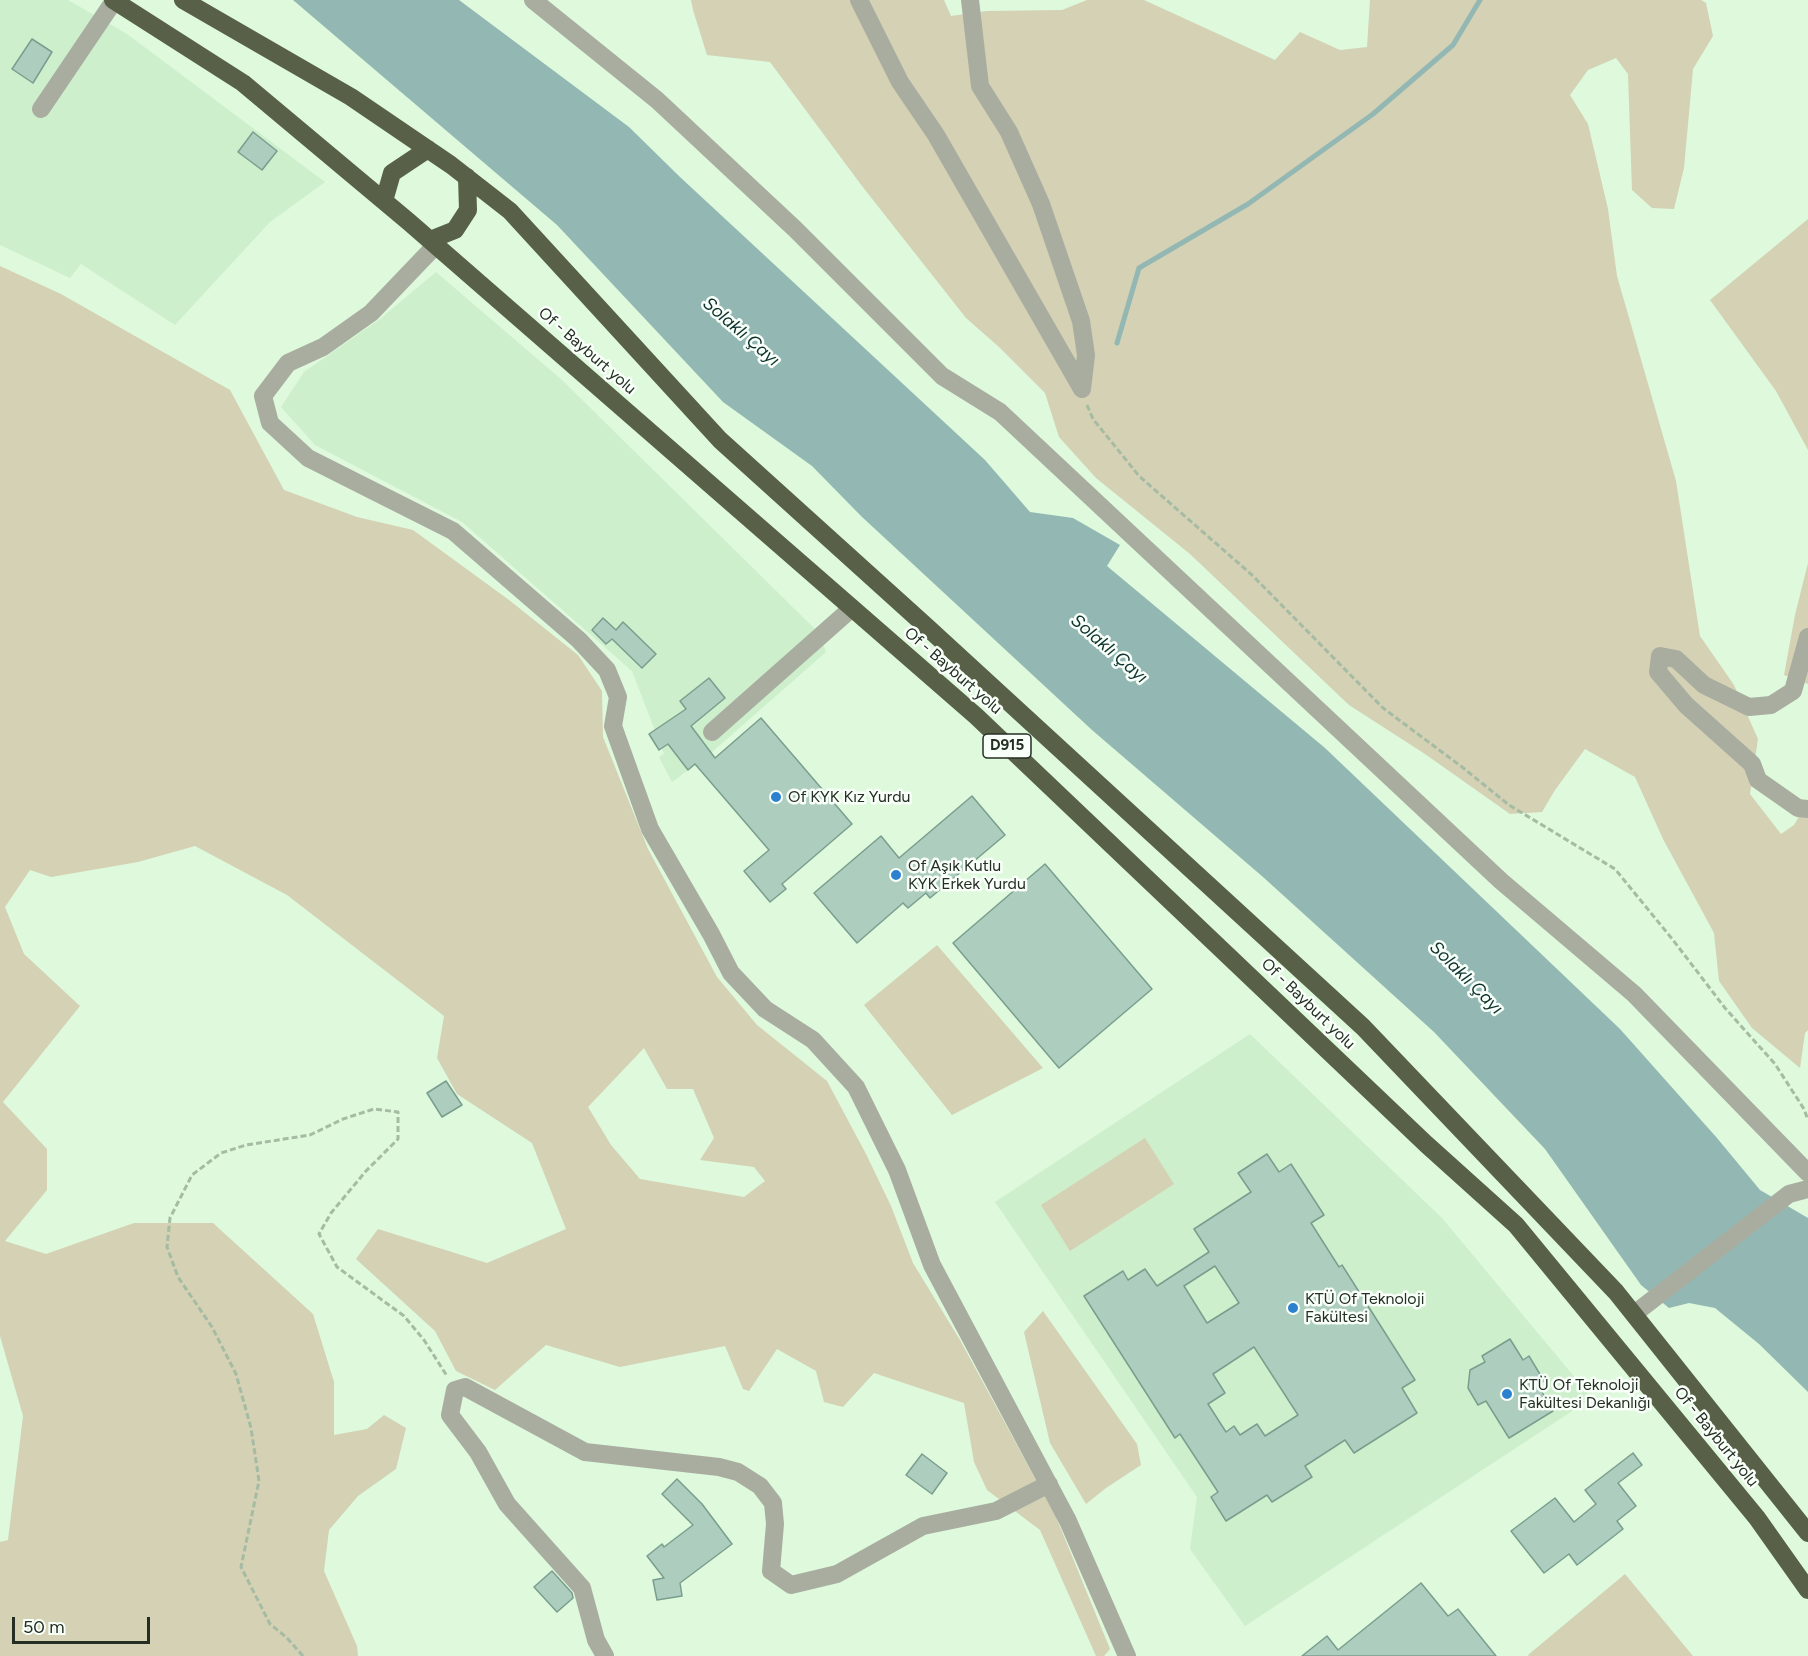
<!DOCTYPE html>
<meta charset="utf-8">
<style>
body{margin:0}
#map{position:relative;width:1808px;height:1656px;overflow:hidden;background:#def9dc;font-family:Figtree,sans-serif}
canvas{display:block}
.scale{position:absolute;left:12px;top:1617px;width:138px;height:27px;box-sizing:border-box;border:3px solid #242e23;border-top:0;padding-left:8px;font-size:18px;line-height:21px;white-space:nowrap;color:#242e23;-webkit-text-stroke:4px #f9fff9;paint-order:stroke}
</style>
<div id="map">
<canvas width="1808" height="1656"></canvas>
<div class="scale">50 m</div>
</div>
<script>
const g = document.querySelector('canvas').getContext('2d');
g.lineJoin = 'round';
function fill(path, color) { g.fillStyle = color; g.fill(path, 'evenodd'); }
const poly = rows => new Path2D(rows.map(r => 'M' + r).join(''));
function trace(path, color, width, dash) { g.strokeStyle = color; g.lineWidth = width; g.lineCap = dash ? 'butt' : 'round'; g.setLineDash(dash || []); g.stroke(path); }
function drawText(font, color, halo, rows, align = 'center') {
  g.font = font + ' Figtree,sans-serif'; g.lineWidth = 5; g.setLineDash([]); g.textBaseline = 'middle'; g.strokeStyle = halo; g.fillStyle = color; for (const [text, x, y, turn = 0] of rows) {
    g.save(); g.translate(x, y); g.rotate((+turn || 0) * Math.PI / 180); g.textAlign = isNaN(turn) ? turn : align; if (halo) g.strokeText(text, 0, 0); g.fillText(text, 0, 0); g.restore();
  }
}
fill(poly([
 [0,0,68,0,127,34,325,182,270,222,175,325,81,264,70,278,0,245],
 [436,272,562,380,819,633,826,652,711,753,672,782,659,757,664,754,632,671,462,522,315,445,281,407,304,372,380,319],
 [1250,1034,1442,1218,1592,1398,1245,1626,1190,1549,1197,1497,995,1202]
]), '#ceefcc');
fill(poly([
 [691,0,944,0,951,16,987,11,1062,10,1087,0,1144,0,1275,60,1300,32,1340,50,1367,47,1370,0,1701,0,1706,3,1713,36,1693,69,1684,168,1674,209,1652,208,1632,190,1628,74,1616,58,1588,70,1570,95,1588,124,1608,209,1617,276,1676,481,1700,636,1734,685,1758,739,1750,794,1781,834,1794,825,1808,801,1808,1030,1805,1033,1800,1068,1752,1028,1719,981,1714,933,1663,839,1635,777,1585,749,1555,790,1542,812,1510,814,1425,754,1349,705,1190,554,1096,478,1059,437,1045,393,999,347,966,318,862,186,770,62,707,55,693,10],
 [1808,219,1808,450,1776,391,1710,300],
 [0,266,61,294,230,390,284,490,357,517,413,530,509,600,578,655,602,691,603,737,648,849,717,977,757,1025,827,1081,866,1154,891,1206,913,1263,960,1340,1056,1517,1110,1649,1104,1656,1096,1656,1040,1530,987,1490,974,1462,964,1403,874,1373,843,1407,824,1402,816,1371,777,1349,749,1391,743,1389,725,1346,620,1367,546,1345,495,1390,456,1371,435,1331,356,1259,378,1229,487,1263,566,1229,532,1143,457,1094,437,1058,444,1016,287,895,195,846,138,862,51,877,30,870,5,907,24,954,80,1006,3,1102,47,1149,47,1190,5,1241,46,1254,134,1223,213,1223,313,1314,334,1382,334,1435,367,1429,384,1415,406,1428,396,1469,358,1496,329,1530,324,1571,357,1646,358,1656,0,1656,0,1542,8,1540,23,1416,0,1336],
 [644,1048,667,1089,693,1089,714,1138,700,1160,754,1167,765,1181,744,1197,640,1179,611,1145,588,1107],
 [1808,563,1808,684,1784,675,1795,615],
 [937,945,1043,1068,952,1115,864,1005],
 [1145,1138,1174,1184,1070,1251,1041,1205],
 [1043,1311,1137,1444,1141,1465,1106,1488,1086,1504,1050,1443,1024,1332],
 [1625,1574,1693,1656,1529,1656,1528,1655]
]), '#d4d1b4');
fill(poly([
 [293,0,459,0,629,127,680,177,985,460,1030,512,1073,518,1120,545,1107,566,1325,748,1620,1029,1717,1138,1760,1190,1808,1218,1808,1392,1759,1344,1715,1308,1689,1303,1669,1308,1641,1285,1545,1149,1434,1032,1263,877,1092,730,861,516,812,466,723,402,557,225]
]), '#93b8b4');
trace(poly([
 [1117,343,1139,268,1248,204,1373,114,1453,45,1480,0]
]), '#93b8b4', 5);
const building = poly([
 [32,39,52,52,33,83,12,69,32,39],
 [253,132,277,151,262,170,238,152,253,132],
 [603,618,616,630,623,622,656,654,642,668,612,639,606,644,592,630,603,618],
 [709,678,725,698,691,726,715,758,761,718,852,824,782,884,786,889,770,902,744,871,769,850,695,764,688,770,668,744,659,750,649,734,686,709,680,701,709,678],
 [972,796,1005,835,930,898,926,893,908,908,903,903,857,943,814,893,881,836,899,858,972,796],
 [1045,864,1152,989,1059,1068,953,943,1045,864],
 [446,1081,462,1105,442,1117,427,1093,446,1081],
 [1267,1154,1279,1172,1291,1164,1324,1215,1311,1223,1339,1267,1342,1265,1415,1380,1402,1388,1417,1413,1354,1453,1345,1440,1305,1466,1312,1477,1272,1502,1267,1495,1226,1521,1211,1497,1218,1492,1180,1434,1175,1438,1084,1296,1123,1271,1128,1280,1145,1269,1157,1286,1209,1252,1194,1229,1251,1192,1238,1173,1267,1154],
 [1215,1266,1239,1303,1207,1323,1184,1286,1215,1266],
 [1254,1347,1298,1415,1265,1436,1257,1424,1240,1435,1234,1426,1226,1432,1208,1404,1225,1393,1213,1374,1254,1347],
 [1510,1339,1523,1360,1529,1356,1544,1381,1538,1385,1553,1411,1509,1438,1486,1401,1478,1405,1468,1388,1470,1370,1485,1362,1482,1356,1510,1339],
 [1633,1453,1642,1465,1618,1483,1636,1506,1617,1521,1623,1529,1577,1565,1569,1554,1544,1573,1511,1531,1555,1498,1574,1522,1596,1504,1585,1490,1633,1453],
 [922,1454,947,1473,932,1494,906,1475,922,1454],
 [677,1479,702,1504,732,1544,680,1583,682,1596,657,1600,653,1580,664,1578,647,1556,662,1544,664,1547,693,1525,662,1494,677,1479],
 [552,1571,572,1593,573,1598,557,1612,534,1587,552,1571],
 [1421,1583,1448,1616,1458,1609,1496,1656,1302,1656,1327,1636,1338,1650,1421,1583]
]);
fill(building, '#adcebe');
trace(building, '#7a9e8d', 1.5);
trace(poly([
 [1087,405,1093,419,1139,476,1252,575,1383,708,1462,767,1509,805,1615,869,1673,940,1725,1008,1775,1064,1804,1109,1808,1120],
 [303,1656,286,1637,270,1624,241,1567,259,1481,251,1428,236,1374,212,1327,178,1277,167,1247,170,1218,192,1175,221,1153,246,1145,310,1135,343,1119,374,1109,398,1112,398,1139,366,1171,331,1213,319,1234,337,1267,404,1316,424,1340,447,1376]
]), '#a5bba3', 3, [6, 3]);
trace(poly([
 [533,0,657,100,795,229,942,376,1000,412,1501,881,1634,994,1808,1173],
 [859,0,900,82,936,135,1082,389,1086,355,1081,321,1041,204,1009,132,980,86,970,0],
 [41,109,114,1],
 [436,245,371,313,323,347,288,363,263,396,270,423,308,458,453,531,579,640,607,670,618,697,613,726,650,829,711,934,731,973,765,1009,813,1040,856,1087,897,1170,932,1265,1068,1521,1127,1656],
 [1808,637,1793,691,1771,705,1749,707,1704,685,1676,659,1660,656,1658,672,1686,705,1752,764,1758,780,1798,808,1808,809],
 [712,732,852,608],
 [1634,1314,1789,1194,1808,1189],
 [605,1656,596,1640,582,1588,507,1504,478,1452,450,1415,455,1390,465,1387,585,1452,719,1467,738,1472,760,1486,773,1503,775,1524,771,1571,791,1585,837,1574,923,1526,996,1511,1049,1484]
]), '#a8ada0', 18);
trace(poly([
 [113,0,243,83,409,222,976,716,1426,1144,1516,1225,1757,1518,1808,1590],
 [183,0,351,97,451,165,510,211,720,440,927,627,1363,1027,1616,1292,1808,1533],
 [384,201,392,173,428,149],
 [430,240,455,230,468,210,467,177]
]), '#586147', 18);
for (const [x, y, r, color] of [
 [776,797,6,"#2c81cf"],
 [896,875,6,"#2c81cf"],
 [1293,1308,6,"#2c81cf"],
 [1507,1394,6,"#2c81cf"]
]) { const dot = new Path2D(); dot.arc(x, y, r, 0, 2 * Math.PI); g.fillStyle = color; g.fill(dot); trace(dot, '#f9fff9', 2); }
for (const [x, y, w] of [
 [1007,746,48]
]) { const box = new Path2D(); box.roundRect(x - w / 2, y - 12, w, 24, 4.5); g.fillStyle = '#f9fff9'; g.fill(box); trace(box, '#242e23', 1.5); }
drawText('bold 15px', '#242e23', null, [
 ["D915",1007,746]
]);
drawText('16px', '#242e23', '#f9fff9', [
 ["Of - Bayburt yolu",587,351,41],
 ["Of - Bayburt yolu",953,671,41],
 ["Of - Bayburt yolu",1308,1004,44],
 ["Of - Bayburt yolu",1716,1437,51]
]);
drawText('16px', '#242e23', '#f9fff9', [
 ["Of KYK Kız Yurdu",788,797],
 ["Of Aşık Kutlu",908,866],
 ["KYK Erkek Yurdu",908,884],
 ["KTÜ Of Teknoloji",1305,1299],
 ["Fakültesi",1305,1317],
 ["KTÜ Of Teknoloji",1519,1385],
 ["Fakültesi Dekanlığı",1519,1403]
], 'left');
drawText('italic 18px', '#0c322e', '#f9fff9', [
 ["Solaklı Çayı",741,332,41],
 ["Solaklı Çayı",1109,649,41],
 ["Solaklı Çayı",1466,978,45]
]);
</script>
